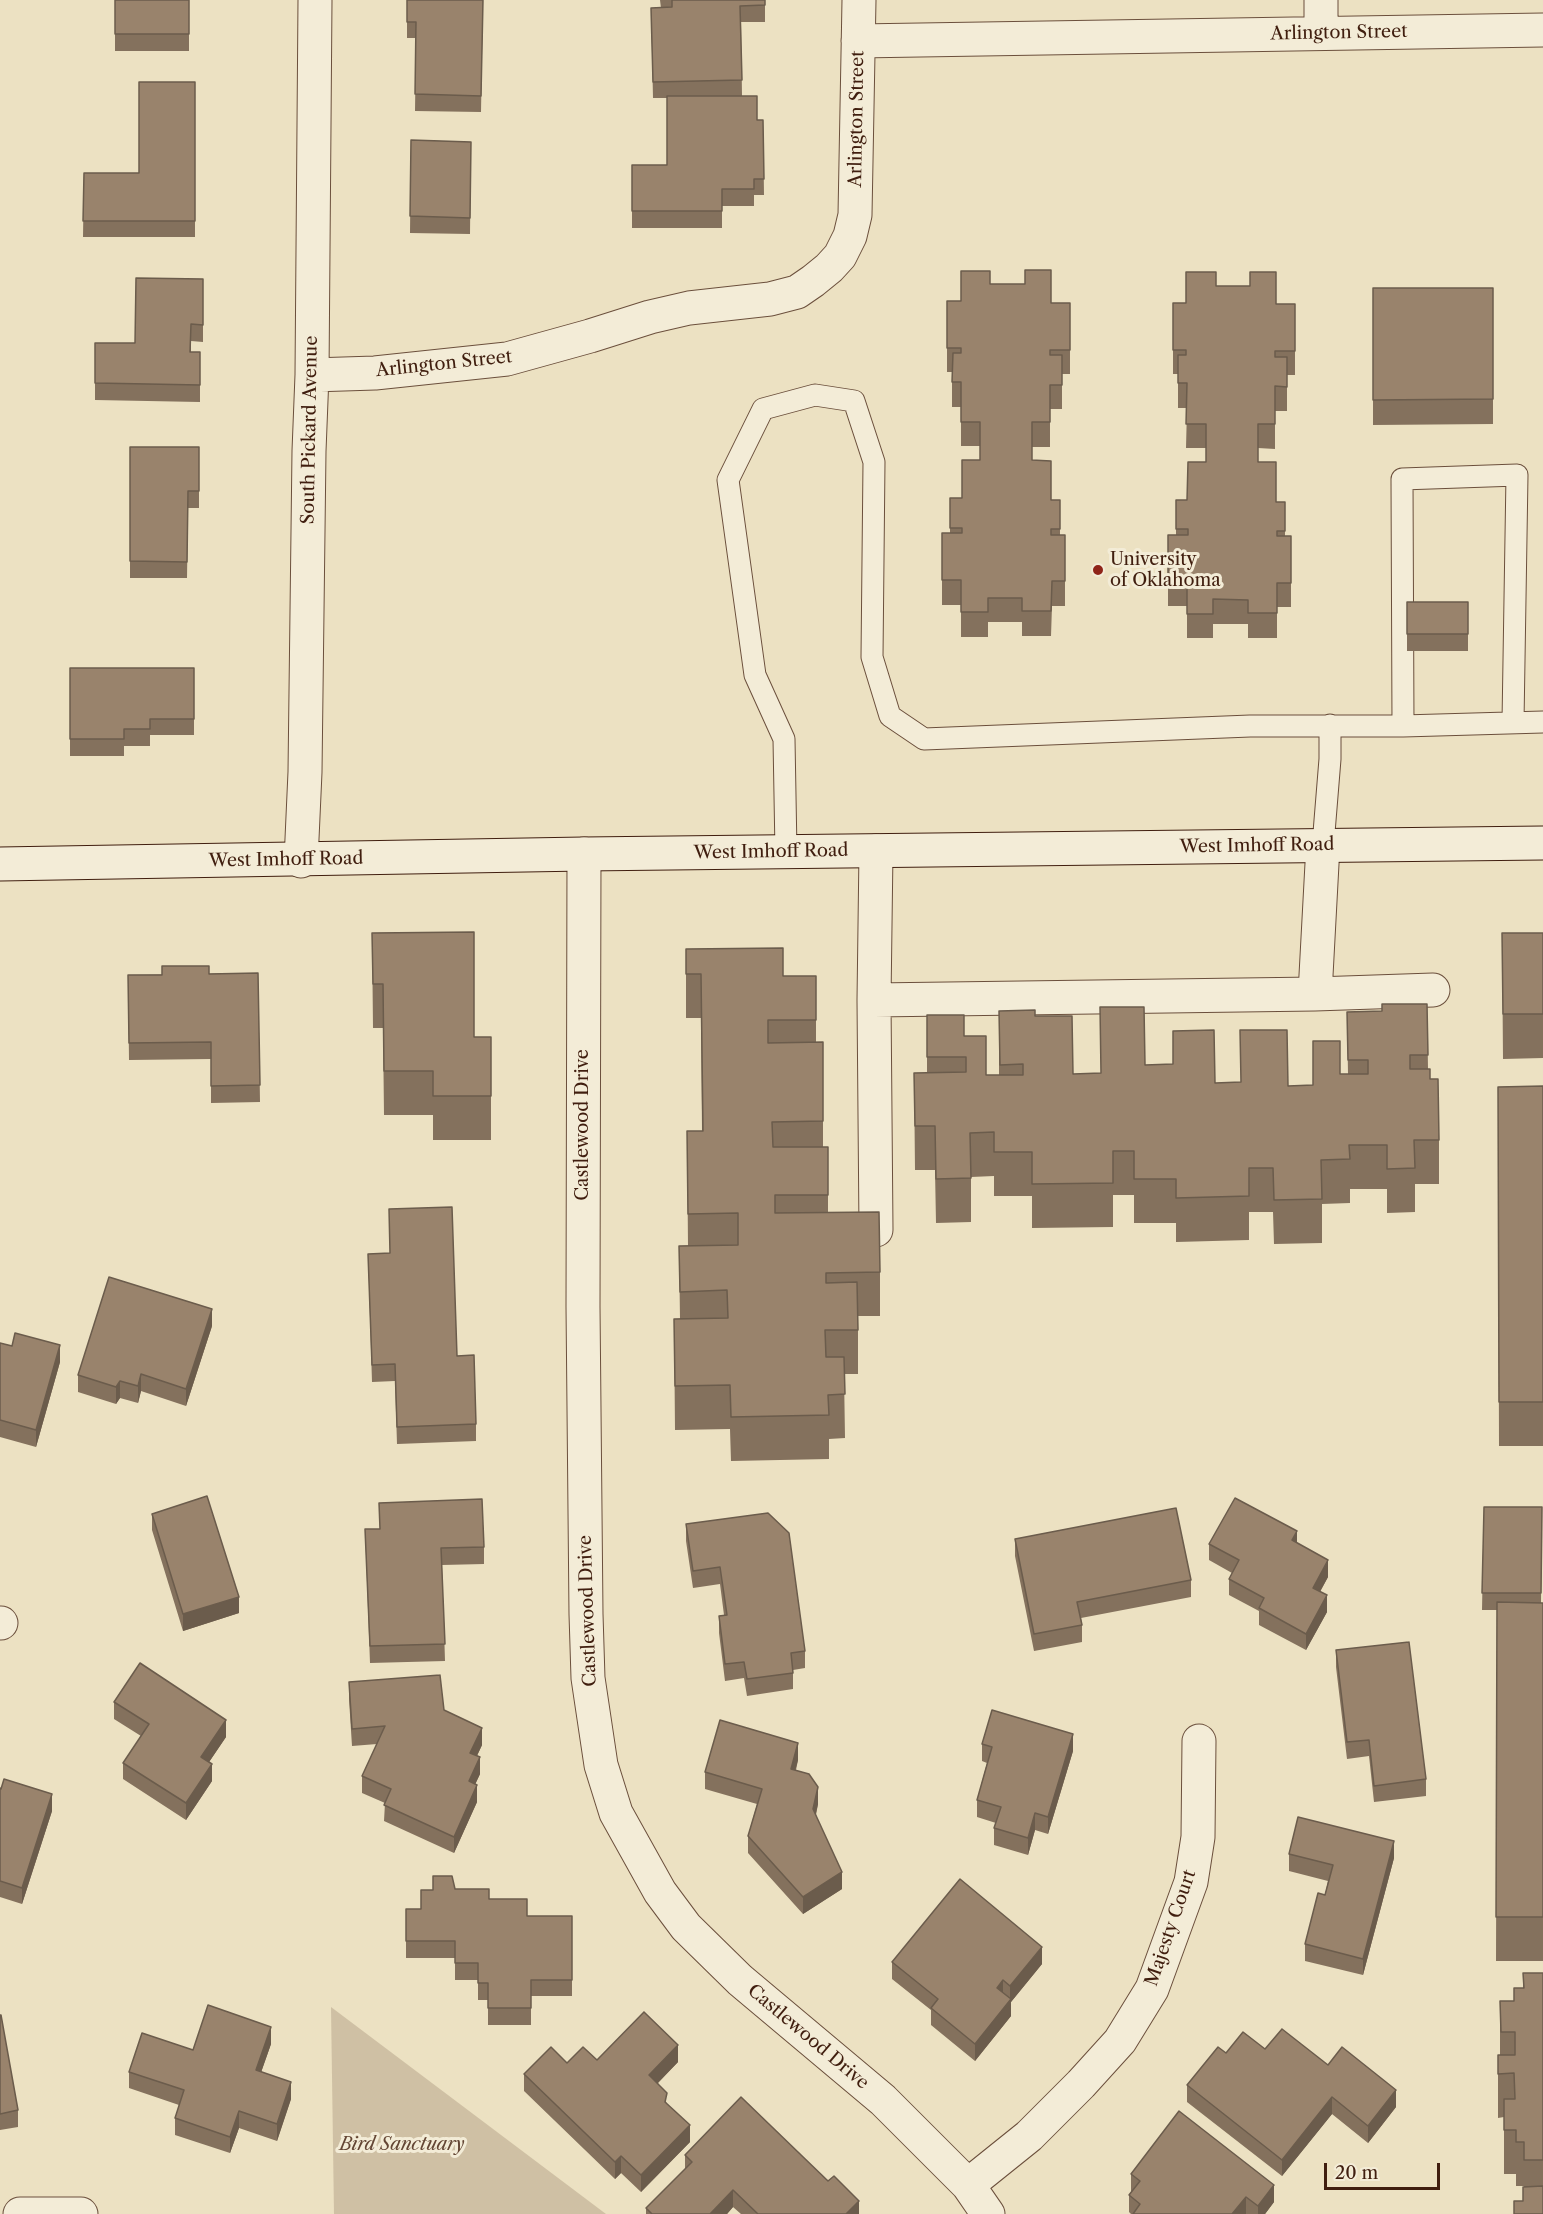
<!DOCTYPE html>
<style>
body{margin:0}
#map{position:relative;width:1543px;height:2214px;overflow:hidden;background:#ece1c2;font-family:"Libre Caslon Text",serif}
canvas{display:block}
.scale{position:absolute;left:1324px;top:2163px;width:116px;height:27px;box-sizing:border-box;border:3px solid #401e0f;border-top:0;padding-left:8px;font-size:18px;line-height:21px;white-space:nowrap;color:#401e0f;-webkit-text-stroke:4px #f3ecd7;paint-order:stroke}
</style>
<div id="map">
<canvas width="1543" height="2214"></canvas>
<div class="scale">20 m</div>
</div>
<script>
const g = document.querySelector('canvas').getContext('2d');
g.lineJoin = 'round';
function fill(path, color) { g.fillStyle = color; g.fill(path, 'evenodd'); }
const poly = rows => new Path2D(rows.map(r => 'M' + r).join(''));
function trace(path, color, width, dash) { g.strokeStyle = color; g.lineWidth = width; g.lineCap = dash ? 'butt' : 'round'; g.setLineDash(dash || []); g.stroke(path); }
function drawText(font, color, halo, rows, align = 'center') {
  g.font = font + ' "Libre Caslon Text",serif'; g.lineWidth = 6; g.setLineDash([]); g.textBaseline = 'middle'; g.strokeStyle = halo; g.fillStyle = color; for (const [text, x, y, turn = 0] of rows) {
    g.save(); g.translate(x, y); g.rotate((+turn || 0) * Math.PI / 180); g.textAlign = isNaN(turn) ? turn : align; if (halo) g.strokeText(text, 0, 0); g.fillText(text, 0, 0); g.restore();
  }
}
fill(poly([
 [331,2007,606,2214,334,2214]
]), '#cfc0a4');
const lane = poly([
 [1403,726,1402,479,1517,475,1513,722],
 [1323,845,1330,759,1330,725],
 [786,852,784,739,755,675,728,480,763,409,815,395,854,401,874,462,872,657,890,716,924,739,1250,726,1403,726,1543,722]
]);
const street = poly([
 [1321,33,1321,0],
 [858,41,1543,30],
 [312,375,375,373,507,359,590,336,650,317,689,308,770,299,797,292,813,281,829,268,840,256,850,236,855,215,859,0],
 [876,851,874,1000,876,1230],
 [584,854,583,1306,586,1614,588,1678,601,1765,616,1813,660,1892,686,1927,740,1980,883,2100,968,2185,988,2214],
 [301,861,305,772,309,451,312,375,315,0],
 [1315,994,1323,845],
 [874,1000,1315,994,1433,990],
 [0,1623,1,1623],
 [968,2185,1029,2136,1081,2084,1120,2041,1152,1989,1191,1882,1198,1837,1199,1741],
 [20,2214,81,2214]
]);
const secondary = poly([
 [0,864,584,854,1543,843]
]);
trace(lane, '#6b4f3c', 23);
trace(street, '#6b4f3c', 35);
trace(secondary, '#401e0f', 35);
trace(lane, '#f3ecd7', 21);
trace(street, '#f3ecd7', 33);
trace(secondary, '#f3ecd7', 33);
fill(poly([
 [115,0,189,0,189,51,115,51],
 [407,0,483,0,481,112,415,111,416,38,407,38],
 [660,0,765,0,765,22,741,22,742,96,757,120,763,120,764,195,754,195,754,206,722,206,722,228,632,228,632,165,667,165,667,98,653,98,651,8,661,8],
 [195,82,195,237,83,237,84,173,139,173],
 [411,140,471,142,470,234,410,233],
 [203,279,203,342,191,341,191,352,200,352,200,402,95,400,95,343,135,343],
 [990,284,1051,303,1070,303,1070,374,1062,374,1062,409,1050,409,1050,447,1032,447,1032,460,1051,500,1060,500,1060,535,1065,535,1065,606,1052,606,1051,636,1022,636,1022,622,988,622,988,637,961,637,961,605,942,605,942,533,950,533,950,498,962,498,980,460,980,446,961,446,961,407,952,407,952,372,947,372,947,348,961,301],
 [1216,286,1276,304,1295,304,1295,375,1287,375,1287,411,1275,411,1275,449,1258,448,1258,462,1276,502,1285,502,1285,536,1291,536,1291,607,1277,607,1277,638,1248,638,1248,624,1213,624,1213,638,1187,638,1187,606,1168,606,1168,535,1176,535,1176,500,1187,500,1206,462,1206,448,1186,448,1187,408,1178,408,1178,374,1173,374,1173,303,1186,303],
 [1373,288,1493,288,1493,424,1373,425],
 [130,447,199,447,199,508,188,508,187,578,130,578],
 [1407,602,1468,602,1468,651,1407,651],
 [70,668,194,668,194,735,150,735,150,746,124,746,124,756,70,756],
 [372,933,474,1037,491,1037,491,1140,433,1140,433,1115,384,1115,383,1028,373,1028],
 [1502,933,1543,933,1543,1058,1503,1059],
 [686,949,783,976,816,976,816,1042,823,1042,823,1147,828,1147,828,1212,880,1272,880,1316,858,1316,858,1374,844,1374,845,1438,829,1439,829,1459,731,1461,730,1429,675,1430,674,1319,680,1319,679,1246,688,1246,687,1131,702,1131,701,1018,686,1018],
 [258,973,260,1102,211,1103,211,1059,129,1060,128,975],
 [1427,1004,1428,1069,1439,1140,1439,1184,1415,1184,1415,1212,1387,1213,1387,1189,1350,1189,1350,1203,1322,1204,1322,1243,1274,1244,1273,1212,1249,1212,1249,1240,1176,1242,1176,1223,1134,1223,1134,1195,1113,1195,1113,1227,1032,1228,1032,1196,994,1196,994,1176,971,1177,971,1222,936,1223,935,1170,915,1170,914,1073,927,1073,927,1015,964,1036,986,1075,999,1075,999,1011,1035,1016,1073,1074,1101,1073,1145,1065,1215,1083,1288,1086,1313,1085,1313,1041,1340,1074,1348,1074,1347,1012,1382,1011],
 [1543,1086,1543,1446,1499,1446,1498,1087],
 [389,1253,457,1356,476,1424,476,1441,397,1444,395,1381,372,1382,368,1254],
 [212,1326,186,1406,141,1391,138,1403,120,1398,116,1404,78,1392,78,1375],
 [0,1343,60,1362,36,1447,0,1437],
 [379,1503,484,1547,484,1564,442,1565,445,1661,370,1663,365,1529,380,1529],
 [1484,1507,1542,1507,1541,1603,1543,1603,1543,1961,1496,1961,1497,1610,1482,1610],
 [152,1514,239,1613,183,1631,152,1530],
 [686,1524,805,1651,805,1668,793,1670,793,1689,747,1696,744,1678,725,1681,719,1633,719,1616,724,1615,720,1584,693,1588,686,1541],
 [1015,1539,1191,1580,1191,1597,1081,1618,1082,1625,1082,1642,1034,1651,1015,1556],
 [1297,1543,1328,1577,1320,1592,1327,1612,1306,1650,1259,1625,1259,1611,1229,1595,1229,1579,1232,1573,1209,1560,1209,1544],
 [1336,1650,1426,1779,1426,1796,1374,1802,1369,1756,1347,1759,1336,1667],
 [349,1682,444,1710,482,1745,477,1756,480,1774,475,1784,477,1802,454,1853,384,1821,385,1803,362,1793,362,1776,377,1744,352,1746,349,1699],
 [114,1702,226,1737,209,1762,212,1781,186,1820,123,1779,123,1763,141,1736,114,1719],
 [982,1744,1073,1751,1048,1834,1035,1830,1028,1855,994,1845,994,1828,996,1823,977,1817,977,1800,987,1763,982,1761],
 [798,1760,796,1770,818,1804,816,1815,842,1889,803,1914,748,1853,748,1836,757,1804,705,1789,705,1772],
 [0,1788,52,1811,22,1904,0,1897],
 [1289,1854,1394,1858,1363,1975,1305,1961,1305,1944,1325,1895,1328,1881,1289,1871],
 [455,1889,489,1899,527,1916,572,1916,572,1996,531,1996,531,2025,488,2025,488,2000,478,2000,478,1980,455,1980,455,1958,406,1958,406,1909,421,1909,433,1890],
 [892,1962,1042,1964,1011,2002,1011,2016,975,2061,931,2025,931,2010,892,1979],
 [1523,1973,1543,1973,1543,2214,1523,2201,1524,2186,1516,2186,1516,2174,1504,2174,1504,2117,1498,2118,1498,2055,1500,2055,1500,2001,1514,2001,1514,1988,1523,1988],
 [0,2015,18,2110,18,2127,0,2130],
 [271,2044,261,2072,291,2099,277,2141,239,2128,230,2153,175,2135,175,2118,179,2105,129,2088,129,2072,193,2050],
 [1265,2049,1328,2065,1396,2107,1368,2143,1332,2114,1282,2176,1187,2102,1187,2085,1226,2053],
 [597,2060,678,2062,658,2083,667,2104,690,2142,641,2192,621,2173,615,2179,524,2091,524,2074,567,2063],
 [685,2155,859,2214,741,2214,733,2207,727,2214,646,2214,646,2208,685,2169],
 [1131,2174,1274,2202,1265,2214,1131,2214,1129,2212,1129,2195,1132,2191,1131,2191]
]), '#84715d');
fill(poly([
 [212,1309,212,1326,186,1406,186,1389],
 [60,1345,60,1362,36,1447,36,1430],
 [141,1374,141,1391,138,1403,138,1386],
 [120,1381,120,1398,116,1404,116,1387],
 [1297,1531,1297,1548,1292,1540],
 [1328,1560,1328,1577,1313,1604,1313,1588],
 [1327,1595,1327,1612,1306,1650,1306,1634],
 [239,1597,239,1613,183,1631,183,1614],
 [226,1720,226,1737,201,1774,201,1757],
 [482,1728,482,1745,470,1770,470,1753],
 [1073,1734,1073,1751,1048,1834,1048,1817],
 [798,1743,798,1760,791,1786,791,1769],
 [480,1757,480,1774,469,1798,469,1781],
 [212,1764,212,1781,186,1820,186,1803],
 [477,1785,477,1802,454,1853,454,1837],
 [818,1787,818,1804,813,1826,813,1809],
 [52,1794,52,1811,22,1904,22,1888],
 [1035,1813,1035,1830,1028,1855,1028,1838],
 [1394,1841,1394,1858,1363,1975,1363,1959],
 [842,1872,842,1889,803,1914,803,1897],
 [1042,1947,1042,1964,1011,2002,1011,2016,975,2061,975,2044,1010,2001,1010,1986],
 [1003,1980,1003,1997,997,1988],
 [271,2027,271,2044,256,2087,256,2070],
 [678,2045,678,2062,649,2092,649,2075],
 [291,2082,291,2099,277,2141,277,2124],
 [1396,2090,1396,2107,1368,2143,1368,2126],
 [1332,2097,1332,2114,1282,2176,1282,2160],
 [239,2111,239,2128,230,2153,230,2137],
 [690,2125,690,2142,641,2192,641,2175],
 [621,2156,621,2173,615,2179,615,2162],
 [1274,2185,1274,2202,1265,2214,1258,2214,1258,2206],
 [733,2190,733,2207,727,2214,710,2214],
 [1246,2197,1246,2214,1232,2214],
 [859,2201,859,2214,846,2214]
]), '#6b5c4c');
const building = poly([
 [115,0,189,0,189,34,115,34,115,0],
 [407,0,483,0,481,96,415,94,416,22,407,22,407,0],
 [672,0,765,0,765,5,740,6,742,80,653,82,651,8,672,7,672,0],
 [139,82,195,82,195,221,83,221,84,173,139,173,139,82],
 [667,96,757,96,757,120,763,120,764,179,754,179,754,189,722,189,722,211,632,211,632,165,667,165,667,96],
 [411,140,471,142,470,218,410,216,411,140],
 [1025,270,1051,270,1051,303,1070,303,1070,350,1050,350,1050,355,1062,355,1062,385,1050,385,1050,422,1032,422,1032,460,1051,461,1051,500,1060,500,1060,529,1051,529,1051,535,1065,535,1065,581,1052,581,1051,611,1022,611,1022,598,988,598,988,612,961,612,961,580,942,580,942,533,962,533,962,528,950,528,950,498,962,498,962,460,980,460,980,422,961,422,961,382,952,382,953,353,961,353,961,348,947,348,947,301,961,301,961,271,990,271,990,284,1025,284,1025,270],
 [1186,272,1216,272,1216,286,1250,286,1250,272,1276,272,1276,304,1295,304,1295,351,1275,351,1275,357,1287,357,1287,387,1275,386,1275,424,1258,424,1258,462,1276,462,1276,502,1285,502,1285,531,1277,531,1277,536,1291,536,1291,583,1277,583,1277,613,1248,613,1248,600,1213,599,1213,614,1187,614,1187,581,1168,581,1168,535,1188,535,1188,529,1176,529,1176,500,1187,500,1188,462,1206,462,1206,424,1186,424,1187,383,1178,383,1178,355,1186,355,1186,350,1173,350,1173,303,1186,303,1186,272],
 [136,278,203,279,203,325,191,324,190,352,200,352,200,385,95,383,95,343,135,343,136,278],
 [1373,288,1493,288,1493,399,1373,400,1373,288],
 [130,447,199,447,199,491,188,491,187,562,130,561,130,447],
 [1407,602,1468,602,1468,634,1407,634,1407,602],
 [70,668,194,668,194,719,150,719,150,729,124,729,124,739,70,739,70,668],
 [474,932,474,1037,491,1037,491,1096,433,1096,433,1071,384,1071,383,984,373,984,372,933,474,932],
 [1502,933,1543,933,1543,1014,1503,1014,1502,933],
 [783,948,783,976,816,976,816,1020,768,1020,768,1043,823,1042,823,1121,772,1122,773,1147,828,1147,828,1195,775,1195,775,1213,879,1212,880,1272,826,1273,826,1283,857,1282,858,1330,825,1330,826,1357,844,1357,845,1394,828,1395,829,1415,731,1417,730,1385,675,1386,674,1319,728,1318,727,1290,680,1292,679,1246,738,1245,738,1213,688,1214,687,1131,703,1131,701,974,686,974,686,949,783,948],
 [162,966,209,966,209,974,258,973,260,1085,211,1086,211,1042,129,1043,128,975,162,975,162,966],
 [1382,1004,1427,1004,1428,1055,1410,1055,1410,1069,1430,1069,1430,1079,1438,1079,1439,1140,1414,1140,1415,1168,1387,1169,1387,1145,1349,1145,1350,1159,1321,1160,1322,1199,1274,1200,1273,1168,1249,1168,1249,1196,1176,1198,1176,1179,1134,1179,1134,1151,1113,1151,1113,1183,1032,1184,1032,1152,994,1152,994,1132,970,1133,971,1178,936,1179,935,1126,915,1126,914,1073,966,1072,966,1057,927,1057,927,1015,964,1015,964,1036,986,1036,986,1075,1023,1075,1023,1064,1000,1065,999,1011,1035,1010,1035,1016,1072,1016,1073,1074,1101,1073,1100,1007,1144,1007,1145,1065,1173,1064,1173,1031,1214,1030,1215,1083,1241,1082,1240,1030,1287,1030,1288,1086,1313,1085,1313,1041,1340,1041,1340,1074,1368,1074,1368,1060,1348,1060,1347,1012,1382,1011,1382,1004],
 [1543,1086,1543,1402,1499,1402,1498,1087,1543,1086],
 [452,1207,457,1356,474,1355,476,1424,397,1427,395,1364,372,1365,368,1254,390,1253,389,1209,452,1207],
 [109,1277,212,1309,186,1389,141,1374,138,1386,120,1381,116,1387,78,1375,109,1277],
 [15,1333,60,1345,36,1430,0,1420,0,1343,12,1346,15,1333],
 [207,1496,239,1597,183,1614,152,1514,207,1496],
 [1235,1498,1297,1531,1292,1540,1328,1560,1313,1588,1327,1595,1306,1634,1259,1608,1264,1598,1229,1579,1239,1560,1209,1544,1235,1498],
 [482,1499,484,1547,441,1548,445,1644,370,1646,365,1529,380,1529,379,1503,482,1499],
 [1484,1507,1542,1507,1541,1593,1482,1593,1484,1507],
 [1176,1508,1191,1580,1077,1602,1082,1625,1034,1634,1015,1539,1176,1508],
 [768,1513,789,1533,805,1651,791,1653,793,1673,747,1679,744,1662,725,1664,719,1616,727,1615,720,1567,693,1571,686,1524,768,1513],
 [1497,1602,1543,1603,1543,1917,1496,1917,1497,1602],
 [1409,1642,1426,1779,1374,1786,1369,1740,1347,1742,1336,1650,1409,1642],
 [140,1663,226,1720,201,1757,212,1764,186,1803,123,1763,149,1724,114,1702,140,1663],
 [440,1675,444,1710,482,1728,470,1753,480,1757,469,1781,477,1785,454,1837,384,1805,391,1789,362,1776,385,1726,352,1729,349,1682,440,1675],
 [992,1710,1073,1734,1048,1817,1035,1813,1028,1838,994,1828,1001,1807,977,1800,992,1747,982,1744,992,1710],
 [720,1720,798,1743,791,1769,809,1774,818,1787,813,1809,842,1872,803,1897,748,1836,762,1789,705,1772,720,1720],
 [4,1779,52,1794,22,1888,0,1881,0,1788,1,1789,4,1779],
 [1298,1817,1394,1841,1363,1959,1305,1944,1318,1893,1325,1895,1333,1865,1289,1854,1298,1817],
 [433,1876,452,1876,455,1889,489,1889,489,1899,527,1899,527,1916,572,1916,572,1980,531,1980,531,2008,488,2008,488,1983,478,1983,478,1963,455,1963,455,1941,406,1941,406,1909,421,1909,421,1890,433,1890,433,1876],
 [960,1879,1042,1947,1010,1986,1003,1980,997,1988,1011,1999,975,2044,931,2008,938,1999,892,1962,960,1879],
 [1523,1973,1543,1973,1543,2160,1524,2160,1524,2142,1516,2142,1516,2130,1504,2130,1504,2099,1515,2099,1514,2073,1498,2074,1498,2055,1515,2055,1515,2032,1501,2032,1500,2001,1514,2001,1514,1988,1524,1988,1523,1973],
 [208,2005,271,2027,256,2070,291,2082,277,2124,239,2111,230,2137,175,2118,184,2090,129,2072,142,2033,193,2050,208,2005],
 [644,2012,678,2045,649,2075,667,2093,665,2102,690,2125,641,2175,621,2156,615,2162,524,2074,551,2047,567,2063,583,2047,597,2060,644,2012],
 [0,2015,1,2015,18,2110,0,2114,0,2015],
 [1282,2029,1328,2065,1342,2047,1396,2090,1368,2126,1332,2097,1282,2160,1187,2085,1218,2047,1226,2053,1243,2032,1265,2049,1282,2029],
 [741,2097,828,2181,834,2176,859,2201,846,2214,758,2214,733,2190,710,2214,652,2214,646,2208,692,2162,685,2155,741,2097],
 [1179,2111,1274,2185,1258,2206,1246,2197,1232,2214,1133,2214,1140,2204,1129,2195,1140,2181,1131,2174,1179,2111],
 [1543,2186,1543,2214,1514,2214,1514,2201,1523,2201,1523,2187,1543,2186]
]);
fill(building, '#99836c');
trace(building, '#6b5c4c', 1.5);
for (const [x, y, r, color] of [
 [1098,570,6,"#8f2418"]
]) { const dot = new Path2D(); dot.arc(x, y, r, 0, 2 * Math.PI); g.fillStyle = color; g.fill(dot); trace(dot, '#f3ecd7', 2); }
drawText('18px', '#401e0f', '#f3ecd7', [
 ["Arlington Street",1339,33,-1],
 ["Arlington Street",857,119,-89],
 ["Arlington Street",444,364,-6],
 ["South Pickard Avenue",310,430,-89],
 ["West Imhoff Road",1257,846,-1],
 ["West Imhoff Road",771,852,-1],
 ["West Imhoff Road",286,860,-1],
 ["Castlewood Drive",583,1125,-90],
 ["Castlewood Drive",588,1611,-92],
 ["Majesty Court",1171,1928,-71],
 ["Castlewood Drive",808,2037,40]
]);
drawText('18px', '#401e0f', '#f3ecd7', [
 ["University",1110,560],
 ["of Oklahoma",1110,581]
], 'left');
drawText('italic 18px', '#644634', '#f3ecd7', [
 ["Bird Sanctuary",402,2145]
]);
</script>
